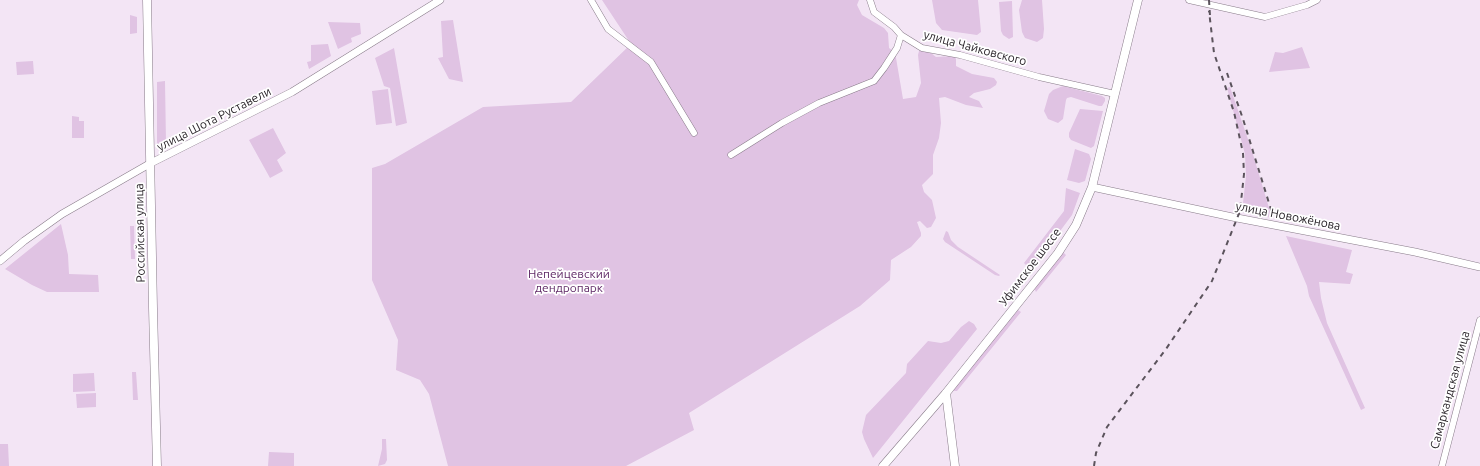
<!DOCTYPE html>
<meta charset="utf-8">
<style>
body{margin:0}
canvas{display:block;background:#f3e5f5}
</style>
<canvas width="1480" height="466"></canvas>
<script>
const g = document.querySelector('canvas').getContext('2d');
g.lineJoin = 'round';
function fill(path, color) { g.fillStyle = color; g.fill(path, 'evenodd'); }
const poly = rows => new Path2D(rows.map(r => 'M' + r).join(''));
function trace(path, color, width, dash) { g.strokeStyle = color; g.lineWidth = width; g.lineCap = dash ? 'butt' : 'round'; g.setLineDash(dash || []); g.stroke(path); }
function drawText(font, color, halo, rows, align = 'center') {
  g.font = font + ' Ubuntu,sans-serif'; g.lineWidth = 3.5; g.setLineDash([]); g.textBaseline = 'middle'; g.strokeStyle = halo; g.fillStyle = color; for (const [text, x, y, turn = 0] of rows) {
    g.save(); g.translate(x, y); g.rotate((+turn || 0) * Math.PI / 180); g.textAlign = isNaN(turn) ? turn : align; if (halo) g.strokeText(text, 0, 0); g.fillText(text, 0, 0); g.restore();
  }
}
fill(poly([
 [602,0,859,0,857,5,862,15,884,28,888,33,889,48,895,52,903,99,916,97,921,83,918,55,919,51,923,50,927,50,936,57,954,56,956,59,956,66,972,74,994,78,997,82,996,85,990,89,974,93,969,97,979,101,983,108,966,105,945,97,939,98,941,123,939,138,933,155,933,174,922,185,924,192,932,200,936,218,931,227,927,228,920,221,917,222,921,233,921,236,911,247,891,260,890,280,860,306,689,413,694,430,626,466,448,466,429,394,420,380,396,370,398,340,372,280,372,168,385,164,483,107,571,102,631,44],
 [932,0,978,0,981,32,977,35,942,30,936,23],
 [1022,0,1042,0,1044,29,1043,38,1037,42,1025,38,1022,32,1019,10],
 [1012,1,1013,37,1009,39,1003,35,1001,31,999,2],
 [130,15,137,17,137,33,130,34],
 [453,20,463,82,449,79,438,58,443,57,441,21],
 [328,22,360,23,361,34,351,38,352,42,338,49],
 [328,44,331,56,309,69,307,62,311,61,311,45],
 [1302,47,1310,68,1269,72,1275,52,1283,53],
 [394,48,407,123,396,126,390,88,384,86,375,58],
 [33,61,34,74,17,75,16,62],
 [165,81,166,143,159,147,157,146,157,82],
 [1063,86,1102,96,1105,98,1105,101,1102,106,1099,106,1071,97,1067,98,1066,100,1063,119,1058,123,1048,119,1044,111,1049,94,1053,90],
 [1230,87,1252,151,1272,218,1242,212,1246,176,1245,154,1227,88],
 [388,89,392,123,376,125,372,91],
 [1080,109,1103,111,1094,146,1091,148,1071,140,1069,137,1069,133],
 [72,116,79,117,79,121,84,121,84,138,72,138],
 [273,128,286,153,277,160,283,171,270,178,249,140],
 [1075,149,1089,154,1091,159,1085,181,1079,183,1067,180],
 [1066,188,1080,193,1072,215,1031,270,1024,263,1064,211],
 [61,224,68,255,69,274,98,275,99,292,47,292,32,285,5,269],
 [130,226,134,226,135,259,131,259],
 [946,231,948,232,951,240,958,247,1000,275,999,276,995,275,945,242,943,239],
 [1286,236,1352,250,1346,272,1353,274,1350,284,1319,282,1321,298,1327,323,1365,408,1361,410,1309,296,1307,286],
 [1063,252,1066,255,1036,292,1034,288],
 [1018,310,1021,312,957,391,954,391,954,388],
 [969,321,974,324,977,329,873,458,864,439,862,432,866,415,906,373,907,364,928,341,941,343,949,341,961,327],
 [132,372,136,372,138,400,133,400],
 [94,373,95,391,73,392,73,374],
 [96,393,96,407,77,408,76,394],
 [382,439,386,439,387,460,385,464,378,466,382,449],
 [0,444,8,444,9,466,0,466],
 [269,452,294,453,294,466,268,466]
]), '#e0c3e3');
const minor = poly([
 [591,0,608,29,651,62,694,133],
 [870,0,874,12,894,27,901,35,922,48,960,55,1039,77,1115,94],
 [1189,0,1265,17,1307,5,1317,0],
 [731,155,782,123,819,103,874,81,884,68,897,48,901,35],
 [1442,466,1480,320]
]);
const tertiary = poly([
 [1092,187,1237,218,1415,252,1480,267],
 [0,261,24,241,62,214,151,163,292,92,440,0]
]);
const secondary = poly([
 [147,0,153,308,157,466],
 [946,393,955,466],
 [883,466,946,393,1058,253,1076,225,1092,187,1138,0]
]);
trace(minor, '#887b89', 7);
trace(tertiary, '#887b89', 8);
trace(secondary, '#887b89', 9);
trace(minor, '#fff', 6);
trace(tertiary, '#fff', 7);
trace(secondary, '#fff', 8);
trace(poly([
 [1209,0,1210,16],
 [1227,73,1243,119,1273,216],
 [1094,466,1096,453,1107,427,1166,349,1212,281,1240,211,1244,174,1243,153,1234,112,1214,53,1209,11]
]), '#5b535c', 2, [5, 5]);
drawText('12px', '#221c22', '#fff', [
 ["улица Чайковского",975,48,15],
 ["улица Шота Руставели",214,119,-27],
 ["улица Новожёнова",1288,216,11],
 ["Российская улица",140,233,-91],
 ["Уфимское шоссе",1030,267,-53],
 ["Самаркандская улица",1450,390,-75]
]);
drawText('12px', '#5f2866', '#fff', [
 ["Непейцевский",569,274],
 ["дендропарк",569,288]
]);
</script>
